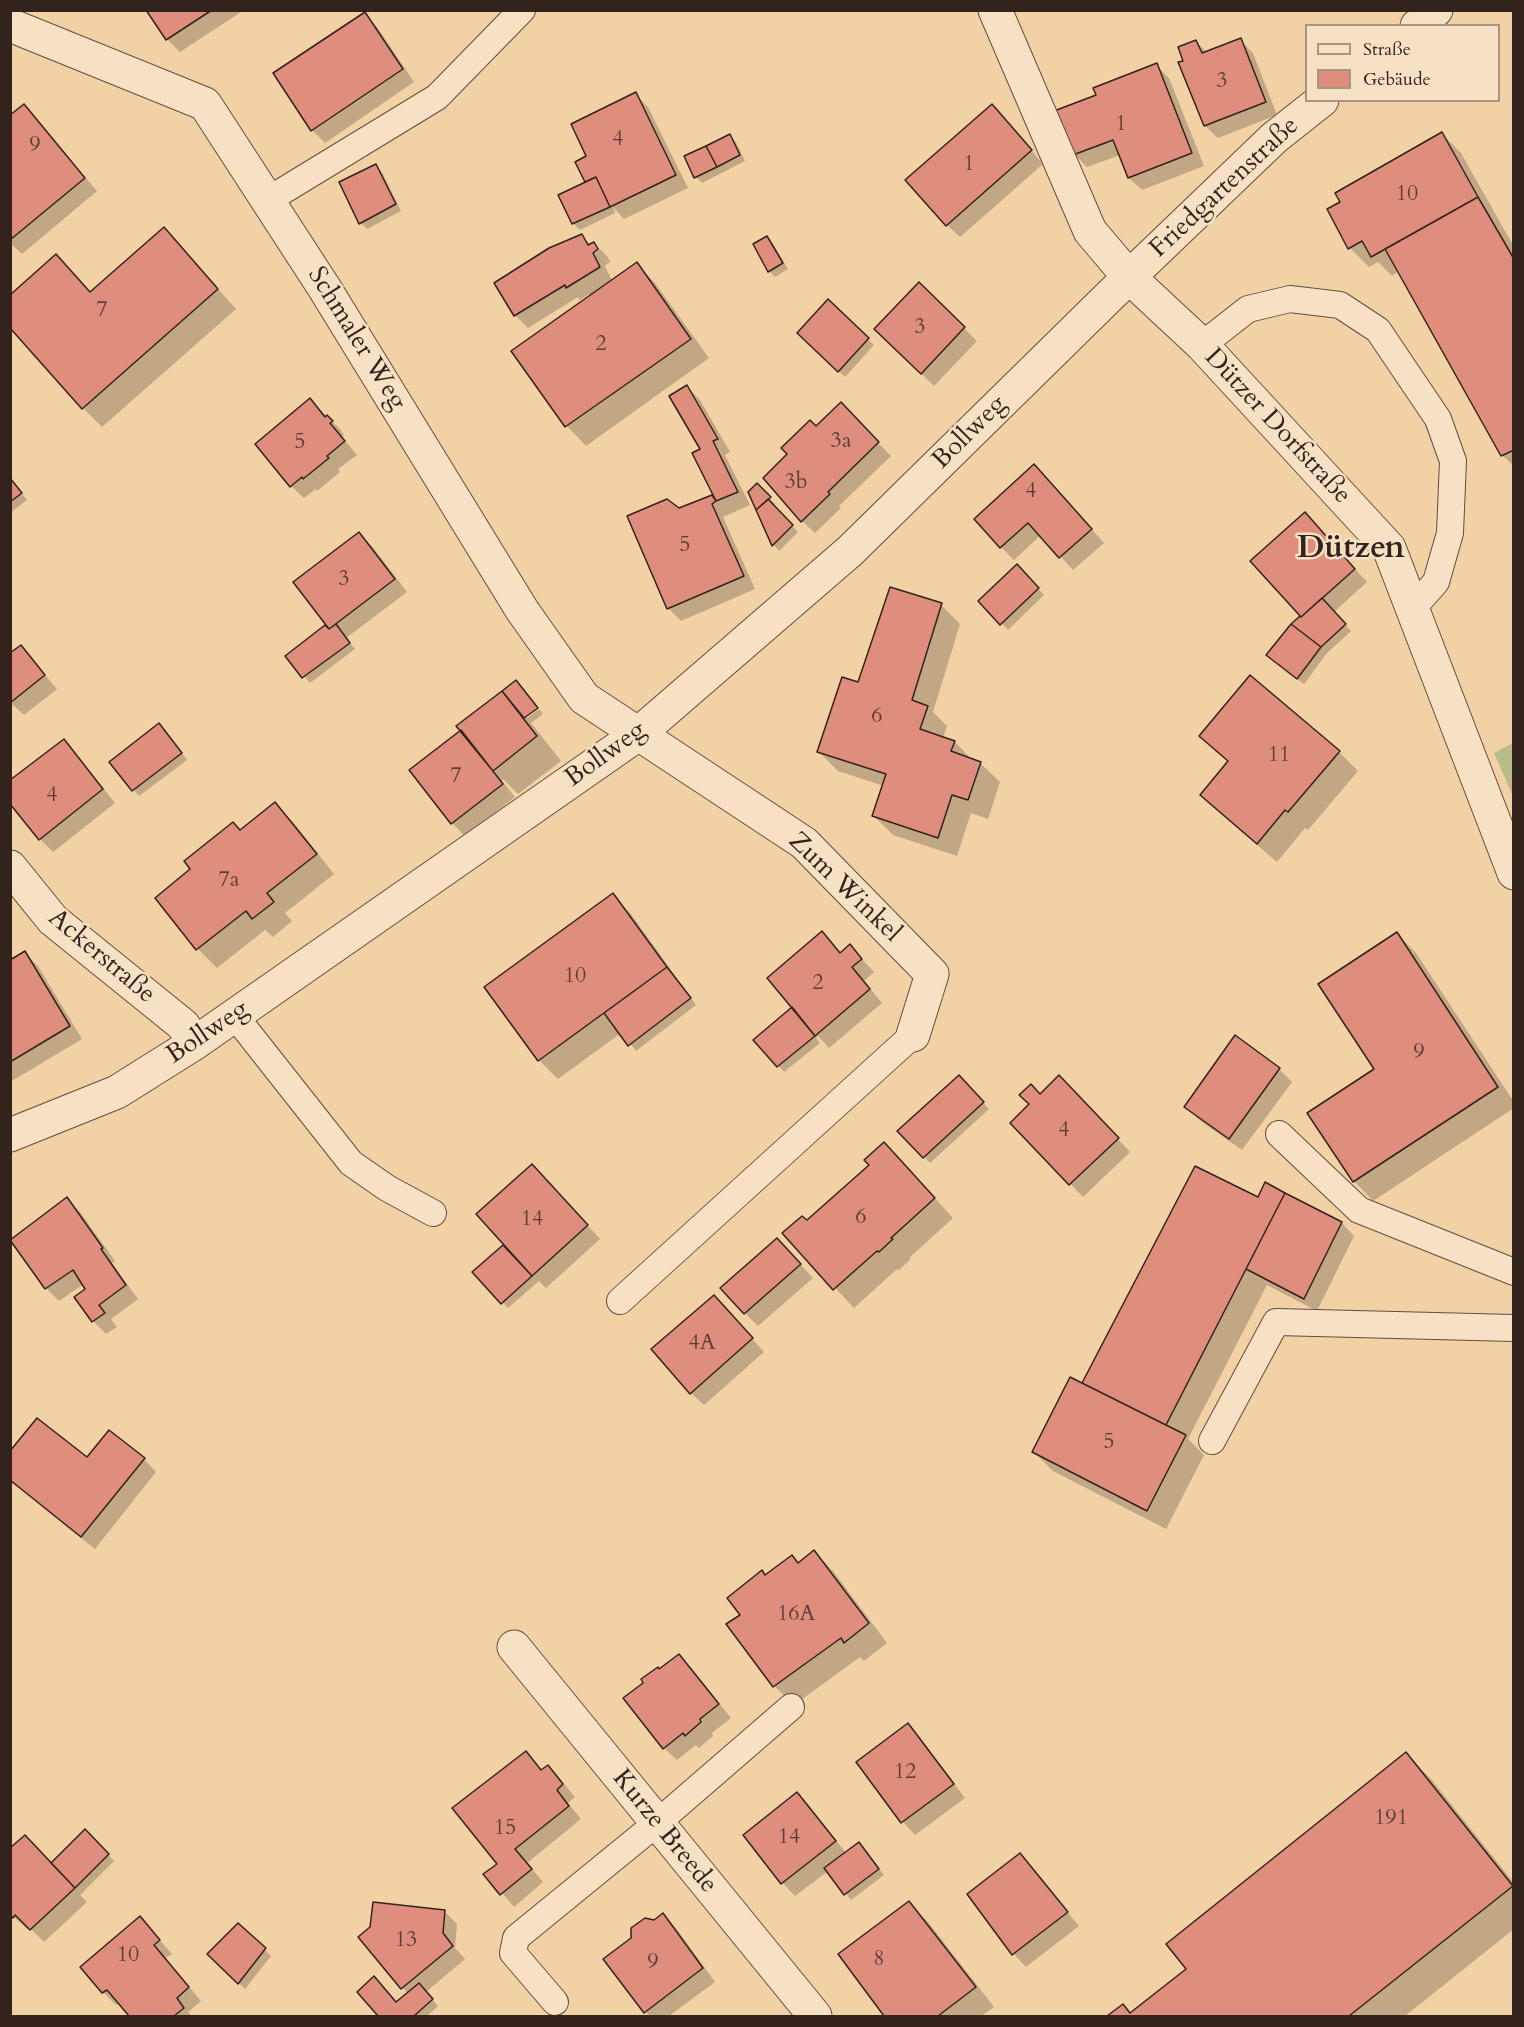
<!DOCTYPE html>
<meta charset="utf-8">
<style>
body{margin:0}
#map{position:relative;width:1524px;height:2027px;overflow:hidden;background:#f2d1a5;font-family:Cardo,serif}
canvas{display:block}
.frame{position:absolute;inset:0;border:12px solid #32231d;pointer-events:none}
.legend{position:absolute;left:1305px;top:24px;width:195px;height:78px;box-sizing:border-box;background:#f7e1c4;border:2px solid #a89581;margin:0;padding:8px 10px;list-style:none;font-size:18px;color:#32231d}
.legend li{display:flex;align-items:center;gap:12px;height:30px}
.legend b{width:30px;border:2px solid #a89581}
</style>
<div id="map">
<canvas width="1524" height="2027"></canvas>
<div class="frame"></div>
<ul class="legend">
<li><b style="height:8px;background:#f7e1c4"></b>Straße</li>
<li><b style="height:16px;background:#df8d7d"></b>Gebäude</li>
</ul>
</div>
<script>
const g = document.querySelector('canvas').getContext('2d');
g.lineJoin = 'round';
function fill(path, color) { g.fillStyle = color; g.fill(path, 'evenodd'); }
const poly = rows => new Path2D(rows.map(r => 'M' + r).join(''));
function trace(path, color, width, dash) { g.strokeStyle = color; g.lineWidth = width; g.lineCap = dash ? 'butt' : 'round'; g.setLineDash(dash || []); g.stroke(path); }
function drawText(font, color, halo, rows, align = 'center') {
  g.font = font + ' Cardo,serif'; g.lineWidth = 5; g.setLineDash([]); g.textBaseline = 'middle'; g.strokeStyle = halo; g.fillStyle = color; for (const [text, x, y, turn = 0] of rows) {
    g.save(); g.translate(x, y); g.rotate((+turn || 0) * Math.PI / 180); g.textAlign = isNaN(turn) ? turn : align; if (halo) g.strokeText(text, 0, 0); g.fillText(text, 0, 0); g.restore();
  }
}
fill(poly([
 [1513,743,1513,796,1494,753]
]), '#b8bc88');
fill(poly([
 [148,10,244,10,180,52,167,39],
 [365,14,377,27,414,82,325,143,312,130],
 [1240,40,1253,53,1277,115,1218,138,1205,126,1185,62,1196,41,1207,53],
 [1156,65,1169,78,1204,166,1142,190,1129,178,1120,155,1087,167,1074,154,1098,96],
 [635,94,648,107,688,188,624,219,613,207,615,213,580,230,574,224,560,195,588,182,586,181,588,156],
 [24,106,97,191,22,254,10,243,10,117],
 [1004,119,1043,164,960,237,947,225],
 [1442,134,1461,153,1514,247,1514,466,1503,456,1399,271,1392,276,1378,262,1369,267,1350,248],
 [730,136,736,142,745,161,702,183,696,177],
 [376,166,382,172,401,211,367,229,361,223],
 [164,229,236,309,102,427,83,408,56,256,91,293],
 [582,236,591,245,594,243,607,256,610,262,605,266,612,281,636,264,655,283,709,358,586,446,567,426,513,351,590,296,589,294,580,300,578,297,528,328,515,315],
 [767,238,773,244,788,269,775,277,769,271,755,245],
 [919,284,977,341,934,386,876,329],
 [828,301,874,345,845,377,799,333],
 [687,387,700,400,730,452,725,455,750,505,723,517,755,589,681,621,668,608,679,510,714,495],
 [309,400,340,429,344,435,342,437,357,455,338,469,340,472,317,491,316,489,304,498,291,486],
 [841,405,891,456,839,506,841,508,815,533,802,521,816,428],
 [10,479,27,500,10,513],
 [1047,479,1104,543,1073,570,1041,535,1014,560,1001,547],
 [757,485,775,504,773,506,798,532,779,551,774,545,749,493],
 [1314,525,1367,582,1334,612,1351,631,1327,653,1304,684,1274,661,1292,625,1302,616],
 [359,534,372,546,407,592,346,638,355,649,310,683,287,656,328,625],
 [1017,566,1044,595,1008,630,980,601],
 [941,605,960,624,933,712,947,726,943,738,955,742,972,760,980,763,1000,782,988,819,971,813,957,856,893,835,874,816,884,786,838,771,819,752,859,684],
 [21,647,57,689,24,715,13,705,10,707,10,655],
 [511,699,527,718,539,709,543,714,531,723,561,761,518,794,503,779,502,781,515,797,465,836,452,823,411,770],
 [165,731,187,760,139,796,111,762],
 [1201,736,1339,752,1358,771,1308,830,1305,828,1277,862,1221,814,1202,795,1229,763],
 [64,741,76,754,115,803,53,852,40,839],
 [275,804,294,823,334,874,285,913,292,921,273,937,265,930,217,968,198,949,157,898],
 [612,895,631,914,696,1005,636,1051,621,1033,558,1079,539,1060,486,987],
 [822,933,841,954,849,946,862,959,874,972,864,981,882,1003,829,1048,818,1036,816,1038,820,1043,784,1072,756,1040,793,1008],
 [1397,934,1416,953,1514,1102,1514,1108,1373,1201,1354,1181,1309,1113,1376,1070],
 [25,953,38,966,82,1039,10,1082,10,962],
 [1279,1069,1292,1082,1242,1150,1199,1120,1186,1107],
 [959,1077,989,1109,930,1163,899,1131],
 [1072,1090,1130,1152,1083,1197,1012,1123,1040,1096],
 [903,1163,953,1218,909,1258,911,1259,899,1270,897,1269,854,1308,784,1233,807,1222],
 [545,1179,600,1239,546,1288,539,1281,508,1308,502,1302,511,1254],
 [1286,1195,1342,1223,1354,1236,1317,1311,1267,1285,1188,1439,1204,1455,1166,1529,1053,1471,1034,1452,1083,1385,1258,1199],
 [67,1199,80,1212,115,1261,112,1263,138,1299,111,1319,117,1327,106,1334,93,1321,87,1289,84,1284,59,1301,46,1288,12,1239],
 [790,1253,813,1278,758,1326,745,1313],
 [726,1309,764,1352,704,1405,691,1393],
 [10,1454,87,1459,144,1459,156,1472,95,1549,10,1481],
 [814,1552,833,1571,887,1643,864,1661,860,1657,794,1705,774,1686,742,1615,765,1576,799,1564],
 [679,1656,692,1669,731,1718,712,1733,713,1736,699,1748,696,1745,677,1760,664,1748,659,1671],
 [908,1725,920,1738,965,1798,915,1835,903,1822,858,1762],
 [525,1753,543,1771,548,1767,561,1780,575,1797,568,1803,581,1819,527,1863,543,1882,514,1907,486,1874,499,1864],
 [1406,1754,1431,1779,1514,1883,1514,1929,1405,2016,1110,2016,1121,2007,1131,2014,1188,1969],
 [797,1794,810,1807,846,1853,864,1850,884,1875,851,1900,828,1871,795,1896,783,1883,745,1835],
 [85,1831,114,1861,80,1895,87,1902,44,1942,29,1927,27,1929,10,1913,51,1864],
 [1019,1855,1079,1926,1026,1967,1014,1954,969,1894],
 [908,1903,928,1922,994,2007,981,2016,886,2016,840,1954],
 [444,1911,457,1924,455,1948,465,1959,426,1992,438,2006,427,2016,380,2016,359,1992,397,2004,408,1994,360,1937],
 [663,1915,676,1928,715,1982,669,2016,650,2016,646,2012,632,1939],
 [140,1918,172,1954,165,1958,201,2001,188,2012,192,2016,131,2016,119,2003,116,2005,103,1992],
 [238,1925,271,1956,245,1989,209,1954]
]), '#0003');
const building = poly([
 [146,10,212,10,166,40,146,10],
 [365,12,403,69,311,131,273,73,365,12],
 [1241,38,1266,102,1204,126,1178,62,1183,61,1178,47,1196,40,1202,53,1241,38],
 [1157,63,1192,153,1128,178,1113,140,1073,155,1054,111,1096,95,1093,88,1157,63],
 [636,92,676,175,610,207,596,177,585,182,575,162,586,156,571,124,636,92],
 [24,104,85,178,10,240,10,115,24,104],
 [992,104,1032,150,946,226,905,180,992,104],
 [1442,132,1478,197,1371,257,1362,241,1348,249,1327,209,1340,202,1335,193,1442,132],
 [730,134,740,155,717,167,706,146,730,134],
 [706,146,717,167,694,178,684,156,706,146],
 [376,164,396,204,359,224,339,182,376,164],
 [596,177,610,207,572,224,558,195,596,177],
 [1478,197,1514,259,1514,450,1501,456,1385,249,1478,197],
 [164,227,218,289,82,409,10,328,10,295,56,254,90,292,164,227],
 [582,234,588,245,594,242,598,249,593,253,600,267,566,288,565,285,514,316,494,283,549,248,582,234],
 [767,236,783,263,768,272,753,244,767,236],
 [637,262,691,339,565,427,511,351,637,262],
 [919,282,965,327,921,374,874,329,919,282],
 [828,299,869,338,838,372,797,333,828,299],
 [687,385,718,439,713,441,738,492,716,501,692,453,700,449,669,396,687,385],
 [310,398,325,417,327,415,333,421,330,423,345,441,327,456,329,458,303,479,302,477,290,487,255,444,310,398],
 [841,402,879,442,828,492,830,494,801,522,763,478,787,454,781,448,810,420,816,426,841,402],
 [1034,464,1092,529,1059,558,1028,523,1000,548,974,519,1034,464],
 [10,478,22,493,10,502,10,478],
 [757,483,771,497,756,510,748,492,757,483],
 [712,495,716,501,712,504,744,576,667,609,627,516,667,499,679,508,712,495],
 [768,499,793,525,772,546,756,510,768,499],
 [1305,512,1355,569,1301,617,1250,561,1305,512],
 [359,532,395,579,329,629,293,582,359,532],
 [1017,564,1039,588,1000,625,978,601,1017,564],
 [890,587,942,603,912,700,928,706,920,729,955,741,951,751,981,762,968,800,952,795,938,838,872,816,886,774,817,752,842,677,858,682,890,587],
 [1322,598,1346,624,1321,647,1291,624,1300,616,1301,617,1322,598],
 [336,624,350,643,302,678,285,656,325,625,329,629,336,624],
 [1291,624,1321,647,1297,679,1266,655,1291,624],
 [21,645,45,675,10,703,10,653,21,645],
 [1250,675,1340,751,1288,812,1285,810,1257,844,1200,795,1228,761,1199,736,1250,675],
 [516,680,538,708,524,718,502,691,516,680],
 [502,691,537,736,493,771,456,726,502,691],
 [159,723,182,753,132,791,109,762,159,723],
 [461,730,503,784,451,824,409,770,461,730],
 [64,739,103,789,39,840,10,804,10,780,64,739],
 [275,802,317,854,267,893,274,902,252,919,246,911,196,950,155,898,190,869,184,861,233,822,240,830,275,802],
 [613,893,667,967,538,1061,484,987,613,893],
 [822,931,840,953,850,944,862,959,852,967,870,989,815,1036,767,978,822,931],
 [1397,932,1498,1087,1353,1182,1307,1113,1374,1069,1318,984,1397,932],
 [25,951,70,1026,10,1062,10,960,25,951],
 [667,967,691,998,628,1046,604,1013,667,967],
 [792,1007,815,1036,777,1067,753,1040,792,1007],
 [1235,1035,1280,1068,1229,1139,1184,1107,1235,1035],
 [959,1075,984,1102,923,1158,897,1131,959,1075],
 [1059,1075,1119,1138,1069,1185,1010,1123,1029,1104,1019,1095,1031,1084,1040,1094,1059,1075],
 [884,1142,935,1198,891,1238,893,1239,879,1252,877,1251,833,1290,782,1233,802,1216,807,1220,869,1165,864,1160,884,1142],
 [532,1164,588,1225,532,1276,476,1214,532,1164],
 [1195,1166,1258,1197,1265,1182,1285,1193,1166,1425,1082,1383,1195,1166],
 [1285,1193,1342,1222,1304,1299,1246,1269,1285,1193],
 [67,1197,103,1248,101,1249,126,1285,99,1305,105,1313,92,1322,74,1297,85,1289,73,1270,45,1289,10,1240,67,1197],
 [777,1238,801,1264,744,1314,720,1288,777,1238],
 [503,1245,532,1276,501,1304,472,1272,503,1245],
 [714,1295,753,1338,690,1394,651,1349,714,1295],
 [1070,1377,1186,1435,1147,1511,1032,1452,1070,1377],
 [37,1418,87,1457,109,1430,145,1458,81,1537,10,1480,10,1451,37,1418],
 [814,1550,869,1623,844,1643,841,1638,773,1687,726,1624,740,1615,727,1598,762,1570,765,1575,792,1555,798,1563,814,1550],
 [679,1654,719,1704,700,1719,701,1722,685,1736,683,1733,663,1749,623,1698,643,1683,641,1679,658,1667,659,1669,679,1654],
 [908,1723,954,1784,901,1823,856,1762,908,1723],
 [526,1751,541,1770,548,1765,563,1784,557,1790,569,1806,515,1849,532,1869,500,1895,483,1874,497,1864,452,1808,526,1751],
 [1406,1752,1513,1886,1349,2016,1107,2016,1123,2004,1130,2013,1186,1969,1166,1944,1406,1752],
 [797,1792,836,1841,781,1884,743,1835,797,1792],
 [85,1829,109,1854,75,1888,51,1863,85,1829],
 [25,1835,75,1888,30,1930,15,1915,13,1918,10,1915,10,1848,25,1835],
 [859,1842,879,1869,844,1895,824,1868,859,1842],
 [1020,1853,1068,1912,1012,1955,967,1894,1020,1853],
 [909,1901,976,1987,938,2016,884,2016,838,1954,909,1901],
 [373,1902,445,1910,443,1933,453,1946,401,1989,358,1937,370,1927,373,1902],
 [663,1913,703,1968,644,2013,603,1959,631,1938,631,1928,645,1918,654,1920,663,1913],
 [140,1916,160,1940,154,1945,189,1987,177,1998,184,2008,174,2016,129,2016,107,1990,102,1993,80,1967,140,1916],
 [238,1923,266,1948,238,1984,207,1954,238,1923],
 [374,1976,396,2002,419,1983,433,1999,414,2016,378,2016,357,1992,374,1976]
]);
fill(building, '#df8d7d');
trace(building, '#32231d', 1.5);
const lane = poly([
 [268,200,437,97,522,10],
 [1202,345,1248,309,1290,299,1340,305,1378,330,1438,419,1453,461,1450,533,1436,582,1412,609],
 [235,1016,351,1163,387,1188,433,1213],
 [1279,1134,1359,1210,1514,1272],
 [620,1301,913,1035],
 [1212,1441,1276,1322,1514,1328],
 [555,2002,513,1953,516,1938,657,1823,791,1707]
]);
const street = poly([
 [995,10,1090,231,1129,277,1202,345,1389,548,1514,873],
 [10,25,205,104,325,289,522,610,584,698,804,843,932,974,913,1035],
 [1417,26,1436,10],
 [10,867,53,920,183,1025,195,1043],
 [10,1135,117,1092,195,1043,637,735,850,551,1129,277,1274,138,1322,100],
 [514,1647,815,2016]
]);
trace(lane, '#624e3f', 28);
trace(street, '#624e3f', 35);
trace(lane, '#f7e1c4', 26);
trace(street, '#f7e1c4', 33);
drawText('22px', '#5d3e35', null, [
 ["3",1222,82],
 ["1",1121,125],
 ["4",618,140],
 ["9",35,146],
 ["1",969,165],
 ["10",1407,195],
 ["7",102,311],
 ["3",920,328],
 ["2",601,345],
 ["3a",841,442],
 ["5",300,443],
 ["3b",796,483],
 ["4",1031,492],
 ["5",685,546],
 ["3",344,580],
 ["6",877,717],
 ["11",1279,756],
 ["7",456,777],
 ["4",52,796],
 ["7a",229,881],
 ["10",575,977],
 ["2",818,984],
 ["9",1419,1053],
 ["4",1064,1131],
 ["6",861,1218],
 ["14",532,1220],
 ["4A",702,1344],
 ["5",1109,1443],
 ["16A",796,1615],
 ["12",905,1773],
 ["191",1391,1819],
 ["15",505,1829],
 ["14",789,1838],
 ["13",406,1941],
 ["10",128,1956],
 ["8",879,1960],
 ["9",653,1963]
]);
drawText('26px', '#32231d', '#f7e1c4', [
 ["Friedgartenstraße",1225,188,-43],
 ["Schmaler Weg",356,339,58],
 ["Dützer Dorfstraße",1277,427,47],
 ["Bollweg",970,433,-45],
 ["Bollweg",606,755,-36],
 ["Zum Winkel",844,888,44],
 ["Ackerstraße",101,957,40],
 ["Bollweg",208,1033,-34],
 ["Kurze Breede",664,1832,51]
]);
drawText('bold 32px', '#32231d', '#f7e1c4', [
 ["Dützen",1351,550]
]);
</script>
